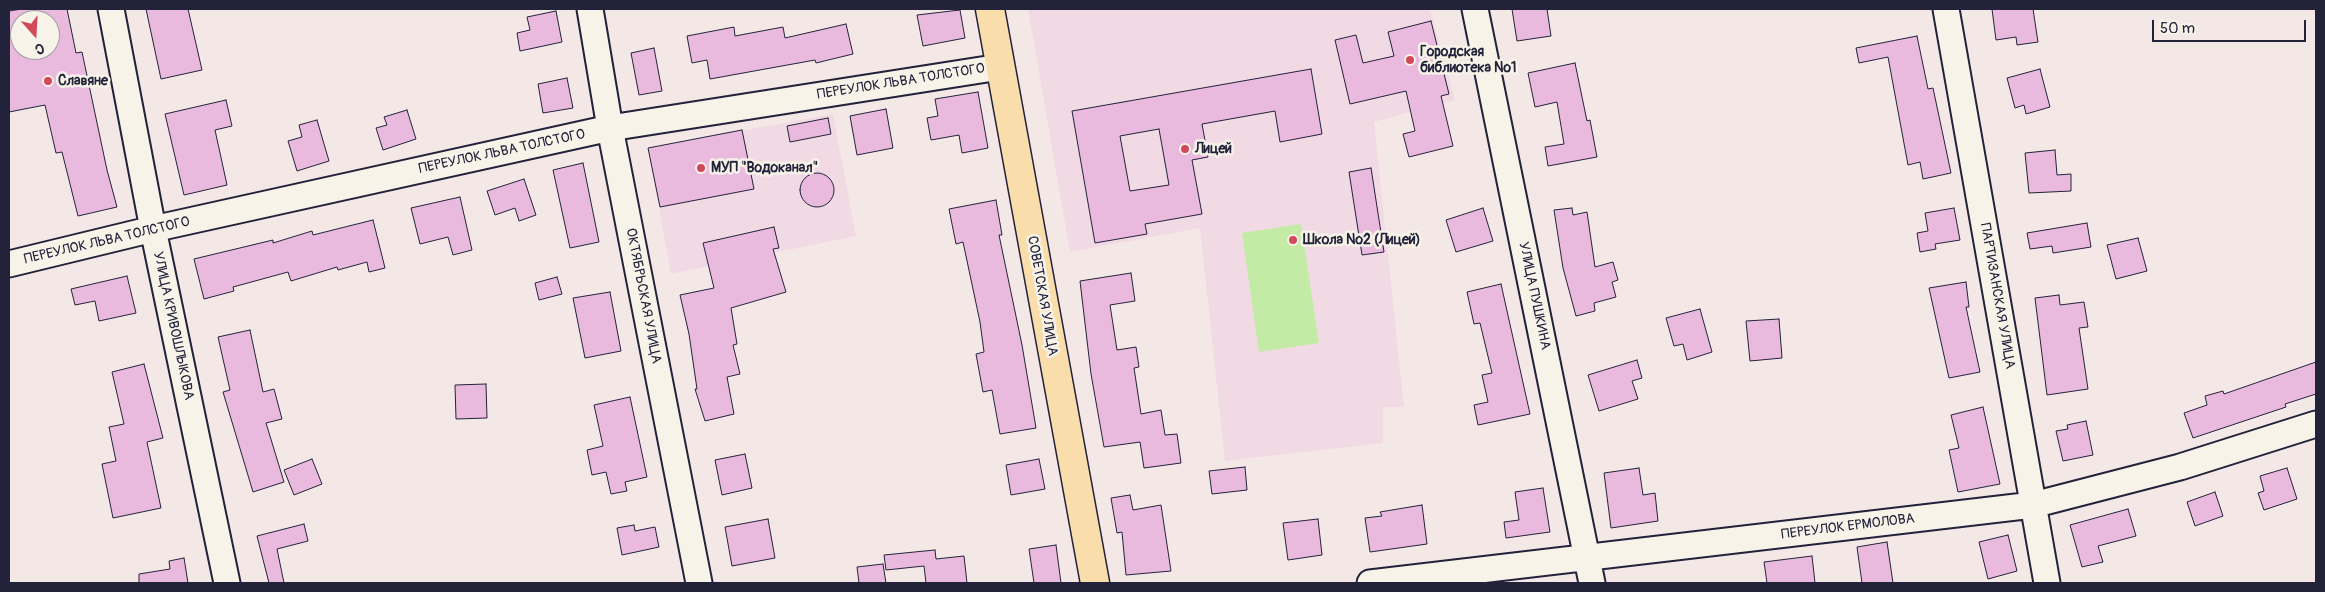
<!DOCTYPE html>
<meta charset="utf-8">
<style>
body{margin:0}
#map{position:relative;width:2325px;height:592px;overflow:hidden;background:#f4e8e6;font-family:Pangolin,sans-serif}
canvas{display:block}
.frame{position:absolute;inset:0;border:10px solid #22223b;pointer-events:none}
.north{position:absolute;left:10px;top:10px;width:50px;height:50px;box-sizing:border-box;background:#f7f3e8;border:1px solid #a29fa3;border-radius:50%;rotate:161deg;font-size:14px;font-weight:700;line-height:20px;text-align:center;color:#22223b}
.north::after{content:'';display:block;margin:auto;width:18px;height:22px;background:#d1495b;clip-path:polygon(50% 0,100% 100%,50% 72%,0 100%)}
.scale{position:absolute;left:2152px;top:20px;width:154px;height:22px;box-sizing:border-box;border:2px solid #22223b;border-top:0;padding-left:6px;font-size:15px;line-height:18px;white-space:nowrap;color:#22223b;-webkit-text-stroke:4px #f7f3e8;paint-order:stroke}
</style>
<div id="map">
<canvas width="2325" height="592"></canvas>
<div class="frame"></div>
<div class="north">С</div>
<div class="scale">50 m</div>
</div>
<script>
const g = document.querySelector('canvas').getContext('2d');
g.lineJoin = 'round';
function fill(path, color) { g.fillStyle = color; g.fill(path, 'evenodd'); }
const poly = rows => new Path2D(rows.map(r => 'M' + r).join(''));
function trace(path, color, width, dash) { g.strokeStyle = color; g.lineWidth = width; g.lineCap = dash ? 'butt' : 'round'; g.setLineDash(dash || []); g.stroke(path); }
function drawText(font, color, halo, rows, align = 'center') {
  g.font = font + ' Pangolin,sans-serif'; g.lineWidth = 5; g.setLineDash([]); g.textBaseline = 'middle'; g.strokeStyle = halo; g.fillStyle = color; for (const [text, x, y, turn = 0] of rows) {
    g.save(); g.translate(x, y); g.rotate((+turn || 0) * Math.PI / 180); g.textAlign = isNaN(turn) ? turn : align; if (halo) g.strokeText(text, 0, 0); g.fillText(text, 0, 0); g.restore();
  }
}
fill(poly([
 [1028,9,1430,9,1455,100,1374,122,1404,407,1383,407,1383,443,1225,461,1200,228,1070,252],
 [833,114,856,236,671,274,648,148]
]), '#f1dae3');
fill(poly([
 [1301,224,1319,343,1259,352,1242,233]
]), '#c3eba6');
const building = poly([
 [22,9,67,9,76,53,82,52,107,170,117,207,78,216,62,152,56,153,45,105,9,112,9,11,22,9],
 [20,20,50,20,50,50,20,50,20,20],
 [146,9,188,9,202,70,161,79,146,9],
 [1512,9,1547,9,1551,36,1517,41,1512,9],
 [1992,9,2033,9,2038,42,2017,45,2016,37,1996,40,1992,9],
 [960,10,965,38,923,46,917,15,960,10],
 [556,11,562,42,520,51,517,33,530,30,527,17,556,11],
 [1431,21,1449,94,1441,96,1453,146,1409,157,1403,134,1415,131,1406,91,1350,104,1335,40,1356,35,1363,63,1394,56,1388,32,1431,21],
 [846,24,853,54,816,63,815,60,710,79,707,60,692,63,687,36,734,27,735,36,783,27,785,38,846,24],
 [1917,36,1928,89,1933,88,1951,173,1923,179,1920,162,1908,165,1888,57,1859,63,1856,48,1917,36],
 [654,48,662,91,639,95,631,53,654,48],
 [1575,63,1587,121,1590,120,1597,157,1548,166,1545,147,1564,144,1557,102,1535,107,1528,73,1575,63],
 [1311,69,1322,134,1280,142,1275,111,1202,124,1208,157,1192,160,1202,214,1145,224,1147,234,1095,243,1072,111,1311,69],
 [1159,129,1169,185,1130,191,1120,136,1159,129],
 [2040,69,2050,107,2026,114,2024,105,2015,108,2007,78,2040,69],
 [567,78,573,108,543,113,538,84,567,78],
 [978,92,988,148,962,153,959,135,931,140,927,118,938,116,935,99,978,92],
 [226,100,232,126,215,130,227,185,184,195,165,114,226,100],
 [886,109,893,148,857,155,850,116,886,109],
 [407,110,416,139,383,150,376,128,387,125,384,117,407,110],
 [828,118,831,134,790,142,787,126,828,118],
 [317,120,329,161,297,171,288,141,302,137,299,125,317,120],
 [742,130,754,189,660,207,648,148,742,130],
 [2055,150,2057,175,2071,174,2071,191,2029,193,2025,153,2055,150],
 [583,163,599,242,570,248,553,170,583,163],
 [1371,168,1384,252,1362,255,1349,172,1371,168],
 '800 190a17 17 0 1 1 34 0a17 17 0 1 1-34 0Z',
 [524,179,536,215,519,221,515,208,495,215,487,191,524,179],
 [460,197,472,250,453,255,448,237,420,244,411,208,460,197],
 [996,200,1002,235,999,235,1022,345,1036,428,1000,434,992,390,983,392,976,354,984,352,980,322,963,242,956,244,949,209,996,200],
 [1483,208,1493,241,1456,252,1446,220,1483,208],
 [1572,208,1573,215,1587,212,1595,267,1613,262,1618,280,1612,282,1616,297,1594,303,1595,311,1576,316,1563,268,1554,210,1572,208],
 [1954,208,1960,240,1935,244,1936,249,1920,252,1917,233,1928,231,1925,213,1954,208],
 [373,220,385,268,369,272,367,262,338,270,337,267,291,281,288,272,233,287,234,291,204,299,194,259,273,240,273,243,312,231,313,235,373,220],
 [2087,223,2091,247,2053,253,2052,246,2030,249,2027,233,2087,223],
 [774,227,779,248,773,249,786,292,731,308,737,344,733,345,740,374,727,377,734,414,705,421,695,389,697,389,689,334,680,295,714,288,703,243,774,227],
 [2138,238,2147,271,2116,279,2107,245,2138,238],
 [1131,273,1135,301,1110,305,1117,350,1136,347,1139,367,1134,368,1141,414,1161,410,1165,435,1177,434,1181,463,1144,468,1140,442,1104,447,1091,374,1080,281,1131,273],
 [127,276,136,313,99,321,95,301,75,305,71,289,127,276],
 [557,277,562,294,539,300,535,283,557,277],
 [1966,282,1969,307,1966,307,1980,372,1949,378,1929,288,1966,282],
 [1501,284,1530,414,1478,425,1474,405,1488,402,1482,375,1492,373,1480,323,1474,324,1467,292,1501,284],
 [610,292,621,351,585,358,573,298,610,292],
 [2059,295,2060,305,2084,302,2088,327,2079,328,2088,389,2047,395,2035,298,2059,295],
 [1700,309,1712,352,1687,360,1683,344,1674,346,1666,318,1700,309],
 [1779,319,1782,358,1750,361,1746,321,1779,319],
 [250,330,263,392,274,389,282,419,266,423,284,482,253,492,223,392,230,390,218,337,250,330],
 [1637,360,1642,378,1632,381,1638,399,1599,411,1588,375,1637,360],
 [2316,362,2316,394,2285,404,2286,407,2193,438,2184,413,2207,405,2205,396,2223,391,2224,394,2316,362],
 [144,364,163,438,147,442,161,508,113,518,102,464,116,461,109,427,124,424,112,372,144,364],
 [486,384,487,418,456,419,455,385,486,384],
 [630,397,647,477,625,482,627,491,611,494,606,472,592,475,587,450,603,446,594,405,630,397],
 [1983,407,2000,484,1958,492,1949,450,1959,448,1951,415,1983,407],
 [2086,421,2093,455,2063,461,2056,431,2068,429,2067,425,2086,421],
 [745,454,752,488,722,495,715,460,745,454],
 [312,459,322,484,294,495,284,470,312,459],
 [1039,459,1045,489,1011,495,1006,465,1039,459],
 [1245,467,1247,490,1212,494,1209,471,1245,467],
 [1639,468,1643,495,1655,493,1658,521,1611,528,1604,473,1639,468],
 [2287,468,2297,499,2264,510,2258,493,2264,491,2260,476,2287,468],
 [1543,488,1550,532,1506,538,1504,522,1519,520,1515,492,1543,488],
 [2215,492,2223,516,2195,526,2187,502,2215,492],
 [1130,495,1133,510,1161,505,1171,571,1126,575,1122,532,1117,533,1111,498,1130,495],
 [1422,505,1427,544,1370,552,1365,518,1382,516,1380,512,1422,505],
 [2128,509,2136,536,2098,546,2103,562,2082,567,2070,525,2128,509],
 [768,519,775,558,732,566,725,527,768,519],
 [1318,519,1322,555,1288,560,1283,523,1318,519],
 [304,524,308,541,277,549,284,583,269,583,257,536,304,524],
 [634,525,635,531,655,527,659,547,622,555,617,528,634,525],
 [2008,535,2017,571,1988,579,1979,542,2008,535],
 [1887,542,1893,583,1862,583,1857,547,1887,542],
 [1056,545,1061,583,1034,583,1029,549,1056,545],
 [935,550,936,559,964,556,967,583,926,583,924,566,886,570,884,555,935,550],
 [1812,556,1815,583,1767,583,1764,562,1812,556],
 [184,558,188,583,139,583,139,574,170,569,169,561,184,558],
 [883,564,886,583,859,583,857,567,883,564]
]);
fill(building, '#e9badd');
trace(building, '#22223b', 1);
const minor = poly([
 [111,9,153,229,227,583],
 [590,9,610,128,699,583],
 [1475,9,1592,583],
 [1946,9,2047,583],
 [9,264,153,229,610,128,1000,67],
 [1370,583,2033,505,2180,467,2316,424]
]);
const major = poly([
 [990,9,1095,583]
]);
trace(minor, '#22223b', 29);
trace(major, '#22223b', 31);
trace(minor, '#f7f3e8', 25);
trace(major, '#f9deab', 28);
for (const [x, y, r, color] of [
 [1410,60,5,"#d1495b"],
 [48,81,5,"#d1495b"],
 [1185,149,5,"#d1495b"],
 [701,168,5,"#d1495b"],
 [1293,240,5,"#d1495b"]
]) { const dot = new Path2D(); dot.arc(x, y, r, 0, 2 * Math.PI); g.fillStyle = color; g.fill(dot); trace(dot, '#f7f3e8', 2); }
drawText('bold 14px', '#22223b', '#f7f3e8', [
 ["Городская",1420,52],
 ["библиотека №1",1420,68],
 ["Славяне",58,81],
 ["Лицей",1195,149],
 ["МУП \"Водоканал\"",711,168],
 ["Школа №2 (Лицей)",1303,240]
], 'left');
drawText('14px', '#22223b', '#f7f3e8', [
 ["ПЕРЕУЛОК ЛЬВА ТОЛСТОГО",901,82,-9],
 ["ПЕРЕУЛОК ЛЬВА ТОЛСТОГО",502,152,-12],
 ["ПЕРЕУЛОК ЛЬВА ТОЛСТОГО",107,241,-13],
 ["ОКТЯБРЬСКАЯ УЛИЦА",643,296,79],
 ["СОВЕТСКАЯ УЛИЦА",1042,296,80],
 ["УЛИЦА ПУШКИНА",1534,296,78],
 ["ПАРТИЗАНСКАЯ УЛИЦА",1997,296,80],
 ["УЛИЦА КРИВОШЛЫКОВА",173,326,78],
 ["ПЕРЕУЛОК ЕРМОЛОВА",1848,527,-7]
]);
</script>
